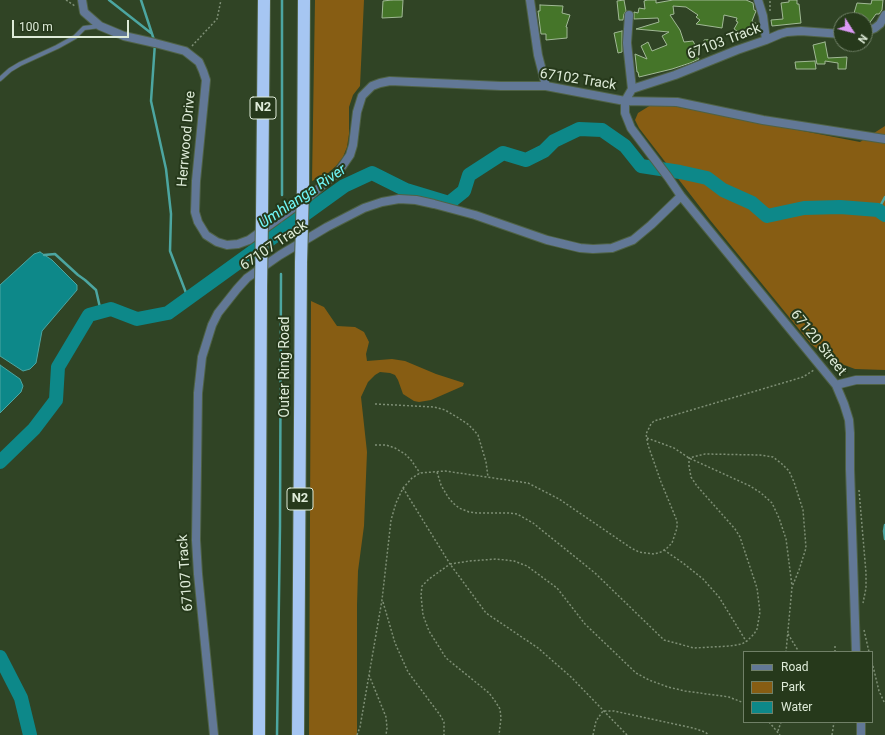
<!DOCTYPE html>
<style>
body{margin:0}
#map{position:relative;width:885px;height:735px;overflow:hidden;background:#304425;font-family:Roboto,sans-serif}
canvas{display:block}
.legend{position:absolute;left:743px;top:651px;width:130px;height:72px;box-sizing:border-box;background:#26391b;border:1px solid #708067;margin:0;padding:5px 7px;list-style:none;font-size:12px;color:#deebd8}
.legend li{display:flex;align-items:center;gap:8px;height:20px}
.legend b{width:20px;border:1px solid #708067}
.north{position:absolute;left:833px;top:12px;width:40px;height:40px;box-sizing:border-box;background:#26391b;border:1px solid #708067;border-radius:50%;rotate:126deg;font-size:11px;font-weight:700;line-height:16px;text-align:center;color:#deebd8}
.north::after{content:'';display:block;margin:auto;width:14px;height:18px;background:#db99f5;clip-path:polygon(50% 0,100% 100%,50% 72%,0 100%)}
.scale{position:absolute;left:12px;top:20px;width:117px;height:18px;box-sizing:border-box;border:2px solid #deebd8;border-top:0;padding-left:5px;font-size:12px;line-height:14px;white-space:nowrap;color:#deebd8;-webkit-text-stroke:3px #26391b;paint-order:stroke}
</style>
<div id="map">
<canvas width="885" height="735"></canvas>
<ul class="legend">
<li><b style="height:5px;background:#627896"></b>Road</li>
<li><b style="height:11px;background:#875d13"></b>Park</li>
<li><b style="height:11px;background:#0d8889"></b>Water</li>
</ul>
<div class="north">N</div>
<div class="scale">100 m</div>
</div>
<script>
const g = document.querySelector('canvas').getContext('2d');
g.lineJoin = 'round';
function fill(path, color) { g.fillStyle = color; g.fill(path, 'evenodd'); }
const poly = rows => new Path2D(rows.map(r => 'M' + r).join(''));
function trace(path, color, width, dash) { g.strokeStyle = color; g.lineWidth = width; g.lineCap = dash ? 'butt' : 'round'; g.setLineDash(dash || []); g.stroke(path); }
function drawText(font, color, halo, rows, align = 'center') {
  g.font = font + ' Roboto,sans-serif'; g.lineWidth = 4; g.setLineDash([]); g.textBaseline = 'middle'; g.strokeStyle = halo; g.fillStyle = color; for (const [text, x, y, turn = 0] of rows) {
    g.save(); g.translate(x, y); g.rotate((+turn || 0) * Math.PI / 180); g.textAlign = isNaN(turn) ? turn : align; if (halo) g.strokeText(text, 0, 0); g.fillText(text, 0, 0); g.restore();
  }
}
fill(poly([
 [315,0,364,0,360,86,353,95,349,107,349,134,347,147,343,157,336,166,327,174,312,181],
 [651,105,668,105,860,142,885,126,885,370,855,369,839,363,825,355,811,344,710,220,639,128,635,120,638,113],
 [311,301,324,307,337,326,355,327,364,332,369,342,366,354,367,361,392,359,405,361,436,374,464,383,463,386,431,400,419,402,414,401,403,394,398,380,395,375,390,373,380,372,375,375,368,382,361,397,367,452,364,526,358,571,357,605,357,735,309,735]
]), '#875d13');
const water = poly([
 [40,252,52,260,77,285,77,290,42,331,36,363,30,369,23,371,0,356,0,285,34,254,40,252],
 [0,365,20,379,23,386,21,392,0,413,0,365]
]);
fill(water, '#0d8889');
trace(water, '#4ca6a1', 1);
trace(poly([
 [109,0,151,33],
 [141,0,155,43,151,101,166,169,171,214,170,251,188,298],
 [282,195,282,0],
 [878,210,885,197],
 [281,233,282,222],
 [44,255,55,254,78,275,85,280,96,290,101,312],
 [885,525,884,531,885,539],
 [277,735,280,526,281,274]
]), '#4ca6a1', 2.5);
trace(poly([
 [0,462,34,429,56,400,58,367,89,315,111,309,137,319,168,313,344,186,372,173,406,190,449,203,464,191,469,175,503,153,526,160,544,151,554,141,579,129,602,130,625,146,641,166,680,172,707,178,723,190,752,203,767,216,804,208,840,207,878,210,885,215],
 [0,657,21,698,30,735]
]), '#0d8889', 14);
const building = poly([
 [392,0,403,0,402,17,382,18,383,1,392,0],
 [624,0,626,11,624,14,623,20,619,20,617,1,624,0],
 [647,0,656,0,656,3,673,0,746,0,753,3,754,10,756,11,752,21,757,24,748,38,734,29,738,22,736,21,737,18,724,15,722,28,696,24,700,20,696,17,698,15,686,7,673,6,674,14,670,15,680,30,684,42,693,41,697,49,694,49,699,59,690,63,672,69,639,77,638,72,637,72,635,54,647,59,641,46,648,42,652,51,667,45,662,36,669,32,636,29,659,22,658,18,634,19,634,12,638,13,639,8,645,9,644,1,647,0],
 [789,0,797,0,797,4,799,4,801,23,772,26,771,20,783,19,781,3,789,2,789,0],
 [872,0,883,0,882,10,879,14,876,14,868,25,865,26,865,20,852,20,857,3,871,4,872,0],
 [540,5,563,6,562,13,570,15,566,27,567,27,567,38,546,40,546,34,541,34,538,11,540,11,540,5],
 [622,31,622,52,618,53,614,33,622,31],
 [716,39,716,48,705,48,704,40,716,39],
 [825,42,828,58,847,57,846,69,838,69,838,63,825,61,825,64,817,64,813,45,825,42],
 [815,61,816,69,796,69,795,62,815,61]
]);
fill(building, '#457529');
trace(building, '#a1b996', 1);
const lane = poly([
 [0,79,10,70,20,64,57,47,75,37,84,28,100,26]
]);
const street = poly([
 [82,0,84,12,100,26,124,36,155,43,185,51,199,62,203,71,206,80,196,181,195,212,198,222,206,235,217,242,227,245,238,244,249,240,310,196,339,171,350,155,353,145,357,112,362,96,372,86,380,83,390,81,501,86,546,86,625,101,677,102,763,120,885,139],
 [530,0,538,55,546,86],
 [758,0,763,16,766,40],
 [629,15,627,43,632,89],
 [865,32,875,28,880,24,885,15],
 [841,34,801,31,787,32,780,34,766,40,737,50,675,75,632,89,625,101,625,113,631,128,668,177,681,196,836,385,844,404,849,420,850,433,850,469,856,652],
 [836,385,856,380,885,380],
 [861,722,861,735],
 [214,735,198,574,196,540,198,393,202,357,212,325,218,313,237,289,247,278,280,255,327,227,364,208,382,202,399,199,416,200,434,204,475,215,547,240,580,248,593,249,612,248,633,240,651,225,681,196]
]);
const highway = poly([
 [303,189,304,0],
 [262,216,264,0],
 [259,735,261,287],
 [298,735,301,262]
]);
trace(lane, '#4f6245', 5.5);
trace(street, '#4f6245', 10);
trace(highway, '#4f6245', 14);
trace(poly([
 [66,0,75,6],
 [770,11,770,0],
 [192,46,217,19,221,0],
 [375,404,434,407,445,410,457,417,469,425,478,435,486,462,488,477],
 [647,438,674,448,689,458,750,486,761,493,772,503,779,518,786,539,792,586],
 [375,445,386,445,395,448,405,454,411,460,420,473],
 [437,472,441,485,448,497,453,503,459,508,469,512,477,513,509,513,517,514,533,523,595,573,664,640,694,648,730,646,742,644,747,641,754,634,757,629,760,612,757,588,740,537,735,529,697,486,691,477,689,466,689,458,705,454,760,455,773,457,782,464,789,471,794,482,803,510,806,548,799,570,792,587,786,652],
 [403,488,450,564,429,579,422,586,421,595,423,615,429,631,446,658,489,693,495,701,500,709,501,718,499,735],
 [859,490,866,573,866,588,863,603],
 [664,550,683,563,703,579,719,597,746,641],
 [383,602,395,643,408,672,440,715,444,722,444,735],
 [864,630,869,652],
 [788,634,799,652],
 [835,652,835,645],
 [872,662,879,691,885,704],
 [369,675,386,717,387,728,386,735],
 [769,722,780,735],
 [778,731,781,722],
 [357,735,360,727,382,600,391,520,396,503,403,488,412,478,420,473,445,471,528,483,559,499,631,548,639,552,654,554,661,552,667,548,672,543,677,528,677,521,661,482,648,445,646,434,651,424,654,421,661,419,803,377,814,370],
 [593,735,596,721,603,711,614,711,693,728,705,732,709,735],
 [627,735,571,677,538,648,486,613,450,564,470,561,496,559,514,561,527,566,557,588,585,624,636,673,649,680,668,687,685,691,729,697,744,703],
 [832,735,834,722]
]), '#7e8f75', 1.5, [2, 2]);
trace(lane, '#627896', 4);
trace(street, '#627896', 8);
trace(highway, '#a6c6f2', 12);
const highwayBridge = poly([
 [301,262,303,189],
 [261,287,262,216]
]);
trace(highwayBridge, '#4f6245', 14, []);
trace(highwayBridge, '#a6c6f2', 12);
for (const [x, y, w] of [
 [263,108,26],
 [300,499,26]
]) { const box = new Path2D(); box.roundRect(x - w / 2, y - 11, w, 22, 3); g.fillStyle = '#26391b'; g.fill(box); trace(box, '#deebd8', 1); }
drawText('bold 13px', '#deebd8', null, [
 ["N2",263,108],
 ["N2",300,499]
]);
drawText('14px', '#deebd8', '#26391b', [
 ["67103 Track",724,42,-21],
 ["67102 Track",578,80,9],
 ["Herrwood Drive",187,139,-85],
 ["67107 Track",274,246,-34],
 ["67120 Street",818,343,51],
 ["Outer Ring Road",285,367,-90],
 ["67107 Track",186,573,-94]
]);
drawText('italic 15px', '#71f9fa', '#26391b', [
 ["Umhlanga River",303,197,-34]
]);
</script>
